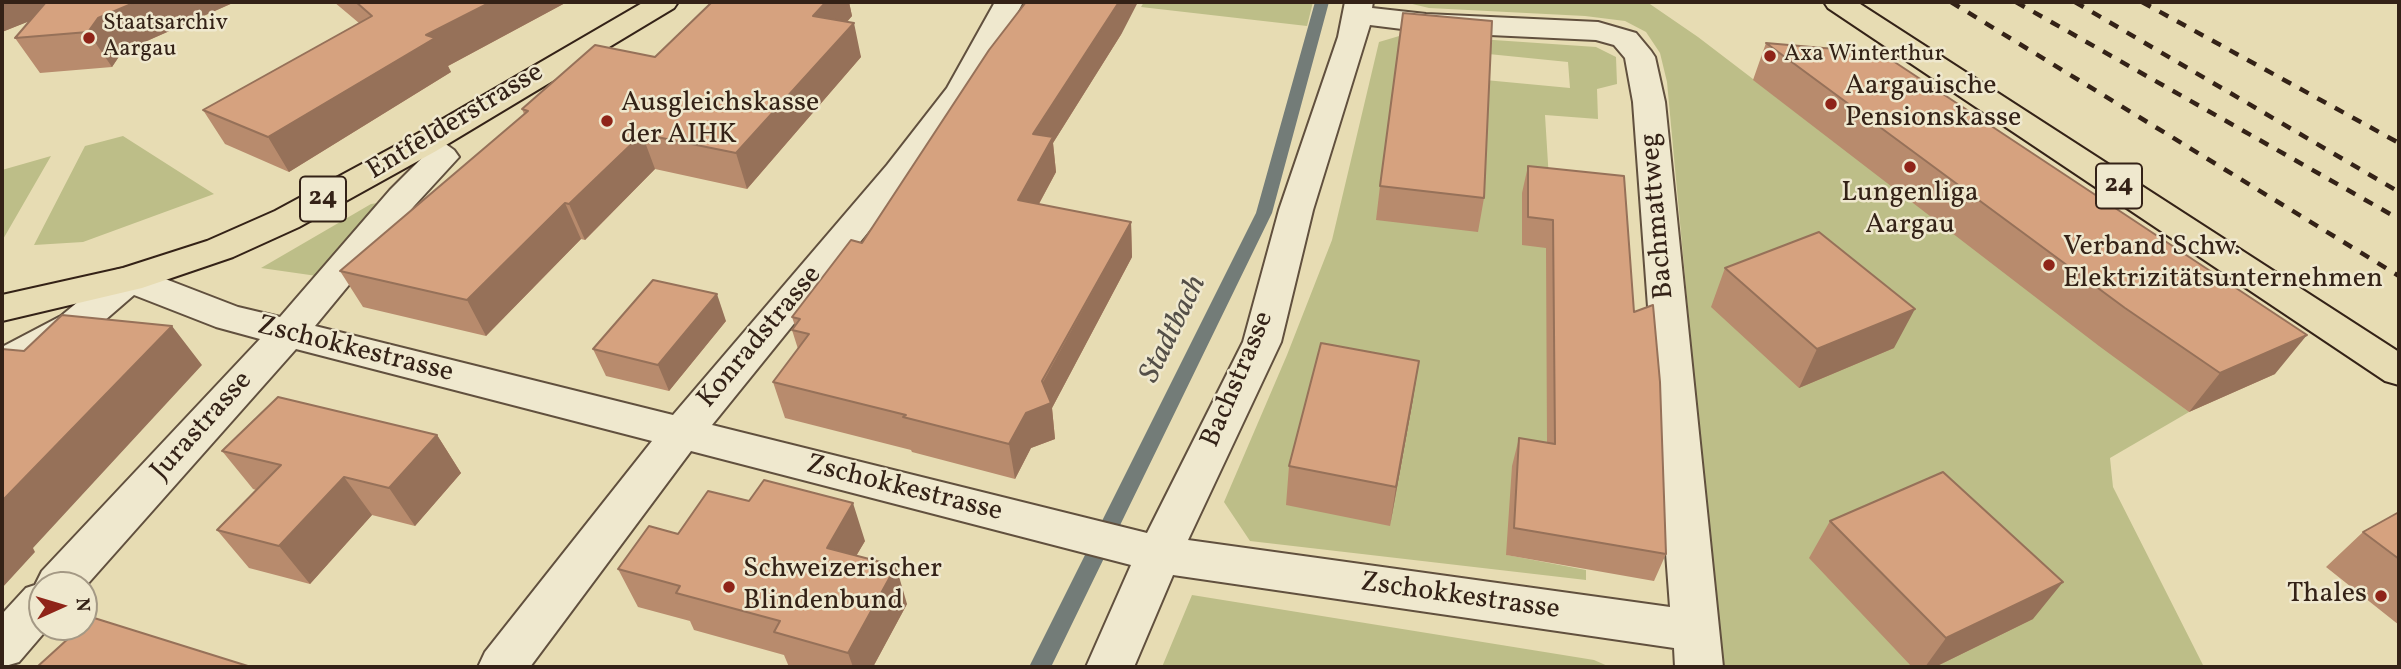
<!DOCTYPE html>
<meta charset="utf-8">
<style>
body{margin:0}
#map{position:relative;width:2401px;height:669px;overflow:hidden;background:#e7dcb3;font-family:Vollkorn,serif}
canvas{display:block}
.frame{position:absolute;inset:0;border:4px solid #342217;pointer-events:none}
.north{position:absolute;left:28px;top:571px;width:70px;height:70px;box-sizing:border-box;background:#efe8ce;border:2px solid #a49985;border-radius:50%;rotate:86deg;font-size:19px;font-weight:700;line-height:28px;text-align:center;color:#342217}
.north::after{content:'';display:block;margin:auto;width:24px;height:32px;background:#8f2418;clip-path:polygon(50% 0,100% 100%,50% 72%,0 100%)}
</style>
<div id="map">
<canvas width="2401" height="669"></canvas>
<div class="frame"></div>
<div class="north">N</div>
</div>
<script>
const g = document.querySelector('canvas').getContext('2d');
g.lineJoin = 'round';
function fill(path, color) { g.fillStyle = color; g.fill(path, 'evenodd'); }
const poly = rows => new Path2D(rows.map(r => 'M' + r).join(''));
function trace(path, color, width, dash) { g.strokeStyle = color; g.lineWidth = width; g.lineCap = dash ? 'butt' : 'round'; g.setLineDash(dash || []); g.stroke(path); }
function drawText(font, color, halo, rows, align = 'center') {
  g.font = font + ' Vollkorn,serif'; g.lineWidth = 5; g.setLineDash([]); g.textBaseline = 'middle'; g.strokeStyle = halo; g.fillStyle = color; for (const [text, x, y, turn = 0] of rows) {
    g.save(); g.translate(x, y); g.rotate((+turn || 0) * Math.PI / 180); g.textAlign = isNaN(turn) ? turn : align; if (halo) g.strokeText(text, 0, 0); g.fillText(text, 0, 0); g.restore();
  }
}
fill(poly([
 [1144,2,1313,2,1307,26,1141,7],
 [1404,2,1647,2,1698,37,2189,412,2110,458,2113,487,2204,667,1721,667,1667,82,1660,53,1646,32,1625,21,1585,16,1429,8],
 [1406,34,1596,47,1616,57,1617,84,1597,89,1598,119,1545,115,1550,196,1600,254,1617,405,1507,555,1586,570,1586,580,1250,541,1224,502,1287,355,1332,240,1379,42],
 [1399,45,1568,62,1570,88,1485,80],
 [123,136,214,194,83,242,34,245,85,146],
 [51,156,2,241,2,170],
 [385,202,317,276,261,268,371,204],
 [1192,595,1594,660,1610,667,1162,667]
]), '#bdbe88');
fill(poly([
 [1315,2,1329,2,1272,213,1051,667,1029,667,1256,213,1315,2]
]), '#737c78');
const minor = poly([
 [995,2,1023,2,977,91,911,179,712,425,1147,533,1243,342,1279,210,1338,37,1345,2,1373,2,1372,8,1426,14,1598,22,1636,33,1651,51,1655,57,1665,102,1723,667,1675,667,1674,648,1173,575,1134,667,1086,667,1131,565,691,451,530,667,478,667,485,652,652,441,296,349,84,588,84,585,42,585,42,627,49,627,19,662,2,667,2,614,26,588,35,585,42,571,260,339,216,327,134,295,89,334,16,374,2,378,2,347,61,316,116,270,129,267,142,270,238,307,280,317,390,190,422,158,408,144,412,137,424,134,436,137,454,150,459,157,414,206,315,326,673,415,887,165,947,88,995,2],
 [1370,25,1426,32,1596,40,1614,45,1625,58,1633,102,1670,607,1188,540,1281,342,1313,210,1370,25]
]);
const primary = poly([
 [644,2,678,2,674,8,436,151,299,227,233,257,142,288,2,321,2,295,123,268,207,241,275,211,412,137,644,2],
 [1824,2,1857,2,2399,352,2399,385,2385,381,1828,8,1824,2]
]);
trace(minor, '#61503e', 4);
trace(primary, '#342217', 4);
fill(minor, '#efe8ce');
fill(primary, '#e7dcb3');
trace(poly([
 [1951,2,2399,276],
 [2016,2,2399,219],
 [2075,2,2399,192],
 [2142,2,2399,143]
]), '#342217', 4.5, [10, 10]);
fill(poly([
 [2,2,235,2,122,52,112,67,40,73,15,38,29,21,2,32],
 [334,2,567,2,448,66,451,72,289,172,225,144,203,110,359,23],
 [712,2,849,2,852,16,847,22,861,57,747,189,655,169,585,240,581,239,486,336,363,307,340,271,524,114,522,109,655,57],
 [1122,33,1053,143,1056,172,1039,204,1131,222,1132,257,1052,408,1055,439,1031,448,1015,479,912,452,911,450,785,418,773,382,798,349,792,330,795,326,792,317,862,243],
 [1766,43,2275,374,2189,412,2099,346,1753,80],
 [1528,166,1634,312,1666,554,1654,581,1506,555,1512,466,1519,438,1547,443,1546,248,1522,245,1522,193],
 [1380,186,1484,198,1478,232,1376,220],
 [1725,268,1894,348,1799,388,1711,307],
 [726,321,669,391,606,376,593,349],
 [1413,399,1390,526,1286,505,1289,466],
 [437,435,461,473,415,526,372,515,310,584,249,568,217,530,256,490,253,489,222,451],
 [2399,512,2399,625,2326,567,2363,532],
 [1830,521,2033,619,1935,667,1912,667,1809,558],
 [678,534,865,541,856,556,907,604,873,667,789,667,784,655,694,630,690,621,638,607,618,569]
]), '#b88b6d');
fill(poly([
 [2,2,78,2,2,32],
 [136,2,235,2,122,52,112,67,88,32,98,18],
 [491,2,567,2,448,66,451,72,289,172,268,137,426,35],
 [826,2,849,2,852,16,821,50,813,16],
 [1119,2,1138,2,1122,33,1053,143,1056,172,1022,235,1018,200,1033,134],
 [854,23,861,57,747,189,736,153],
 [642,134,655,169,585,240,569,204],
 [565,203,581,239,486,336,467,300],
 [1131,222,1132,257,1052,408,1055,439,1031,448,1015,479,1009,444],
 [717,294,726,321,669,391,658,365],
 [1915,309,1894,348,1799,388,1817,349],
 [172,326,202,365,33,548,35,552,2,588,2,501],
 [2307,335,2275,374,2189,412,2220,373],
 [1419,361,1413,399,1390,526,1396,487],
 [437,435,461,473,415,526,389,488],
 [344,477,372,515,310,584,279,546],
 [853,503,865,541,839,585,827,548],
 [896,566,907,604,873,667,853,667,848,653],
 [2063,582,2033,619,1935,667,1925,667,1946,638]
]), '#967159');
const building = poly([
 [46,2,136,2,98,18,88,32,15,38,46,2],
 [356,2,491,2,426,35,435,38,268,137,203,110,372,16,356,2],
 [712,2,826,2,813,16,854,23,736,153,642,134,569,204,565,203,467,300,340,271,528,111,522,109,595,45,655,57,712,2],
 [1026,2,1119,2,1033,134,1053,137,1018,200,1131,222,1042,381,1051,403,1026,413,1009,444,903,417,906,415,773,382,809,334,792,330,800,319,792,317,851,240,862,243,989,50,1026,2],
 [1403,13,1492,21,1484,198,1380,186,1403,13],
 [1766,43,1881,53,2307,335,2220,373,2125,308,1766,43],
 [1528,166,1624,176,1634,312,1653,305,1660,382,1666,554,1514,528,1519,438,1555,444,1553,220,1528,217,1528,166],
 [1819,232,1915,309,1817,349,1725,268,1819,232],
 [653,280,717,294,658,365,593,349,653,280],
 [62,315,172,326,2,501,2,349,24,351,62,315],
 [1321,343,1419,361,1396,487,1289,466,1321,343],
 [278,397,437,435,389,488,344,477,279,546,217,530,281,465,222,451,278,397],
 [1943,472,2063,582,1946,638,1830,521,1943,472],
 [764,480,853,503,827,548,896,566,848,653,774,632,780,621,676,593,680,586,618,569,649,526,678,534,708,491,749,501,764,480],
 [2399,512,2399,559,2363,532,2399,512],
 [91,617,251,667,37,667,81,627,84,627,84,624,91,617]
]);
fill(building, '#d6a27f');
trace(building, '#967159', 2);
for (const [x, y, r, color] of [
 [89,38,7,"#8f2418"],
 [1770,56,7,"#8f2418"],
 [1831,104,7,"#8f2418"],
 [607,121,7,"#8f2418"],
 [1910,167,7,"#8f2418"],
 [2049,265,7,"#8f2418"],
 [729,587,7,"#8f2418"],
 [2381,596,7,"#8f2418"]
]) { const dot = new Path2D(); dot.arc(x, y, r, 0, 2 * Math.PI); g.fillStyle = color; g.fill(dot); trace(dot, '#efe8ce', 2.5); }
drawText('23px', '#342217', '#efe8ce', [
 ["Staatsarchiv",103,25],
 ["Aargau",103,51],
 ["Axa Winterthur",1784,56]
], 'left');
for (const [x, y, w] of [
 [2119,186,46],
 [323,199,46]
]) { const box = new Path2D(); box.roundRect(x - w / 2, y - 22.5, w, 45, 5); g.fillStyle = '#efe8ce'; g.fill(box); trace(box, '#342217', 2); }
drawText('bold 26px', '#342217', null, [
 ["24",2119,186],
 ["24",323,199]
]);
drawText('28px', '#342217', '#efe8ce', [
 ["Aargauische",1845,88],
 ["Pensionskasse",1845,120],
 ["Ausgleichskasse",621,105],
 ["der AIHK",621,137],
 ["Lungenliga",1910,195,"center"],
 ["Aargau",1910,227,"center"],
 ["Verband Schw.",2063,249],
 ["Elektrizitätsunternehmen",2063,281],
 ["Schweizerischer",743,571],
 ["Blindenbund",743,603],
 ["Thales",2367,596,"right"]
], 'left');
drawText('28px', '#342217', '#efe8ce', [
 ["Entfelderstrasse",456,123,-31],
 ["Bachmattweg",1659,216,-95],
 ["Konradstrasse",761,338,-50],
 ["Zschokkestrasse",355,351,14],
 ["Bachstrasse",1239,380,-67],
 ["Jurastrasse",203,427,-48],
 ["Zschokkestrasse",904,490,14],
 ["Zschokkestrasse",1460,598,8]
]);
drawText('italic 30px', '#544f48', '#efe8ce', [
 ["Stadtbach",1175,330,-64]
]);
</script>
